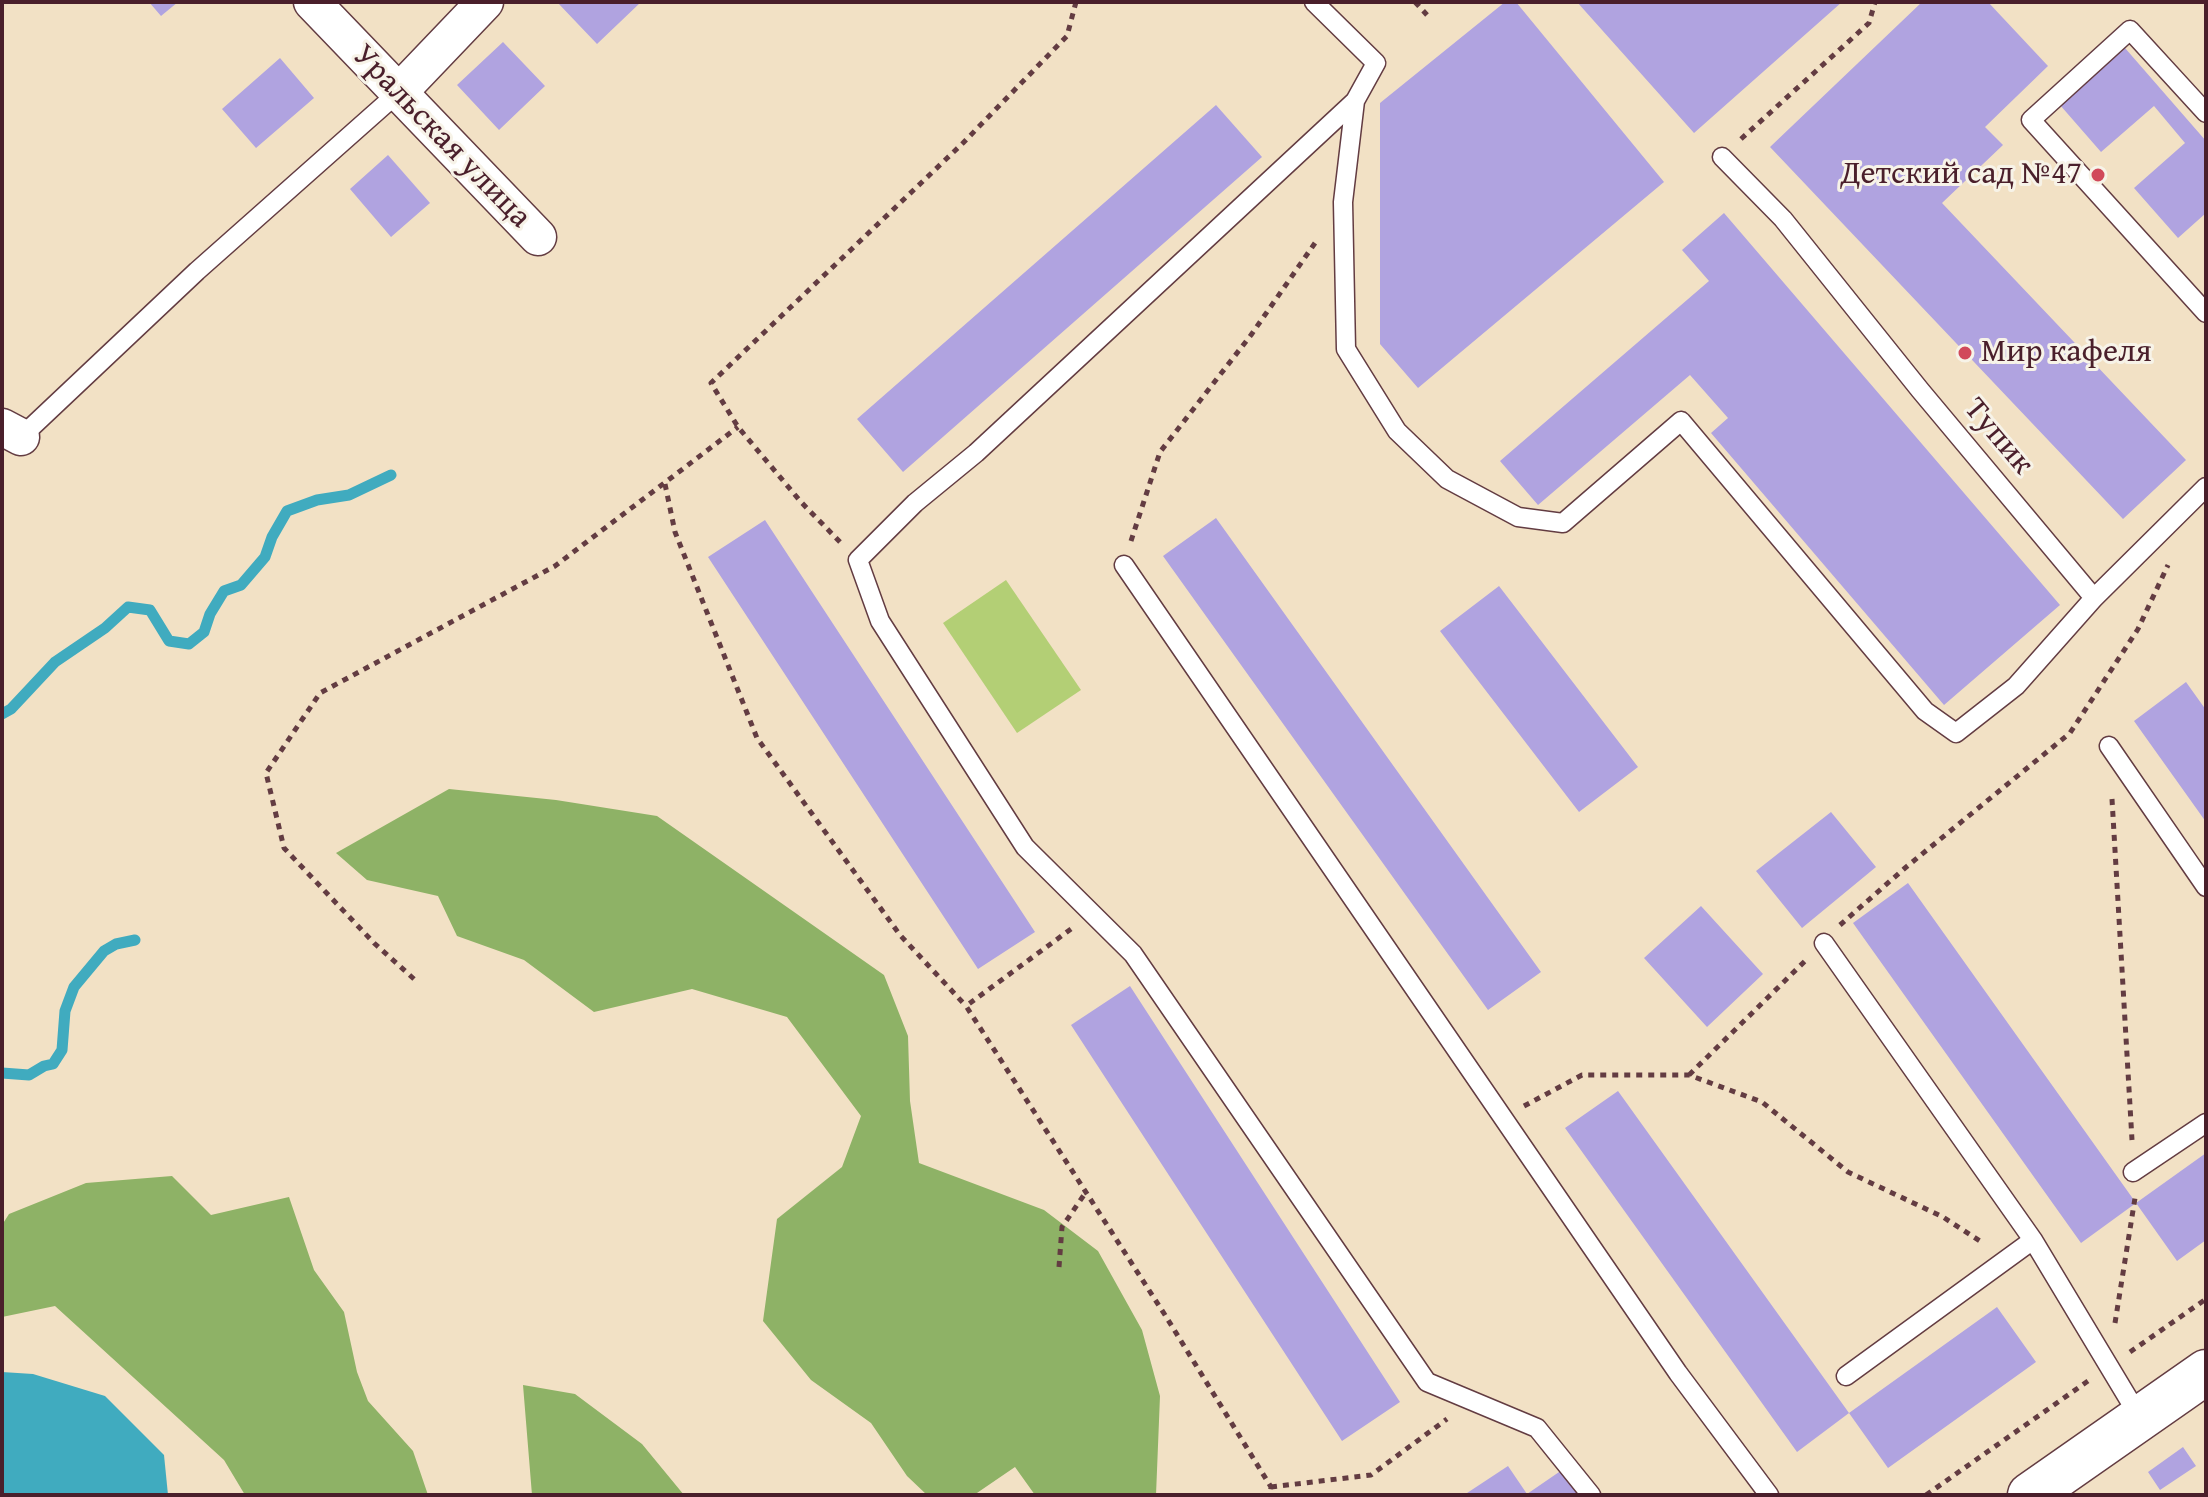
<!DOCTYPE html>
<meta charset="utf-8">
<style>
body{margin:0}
#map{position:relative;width:2208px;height:1497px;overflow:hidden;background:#f2e1c5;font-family:"Gentium Book Plus",serif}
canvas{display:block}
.frame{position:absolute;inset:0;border:4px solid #4a1f2b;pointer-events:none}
</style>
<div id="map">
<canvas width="2208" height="1497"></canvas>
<div class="frame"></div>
</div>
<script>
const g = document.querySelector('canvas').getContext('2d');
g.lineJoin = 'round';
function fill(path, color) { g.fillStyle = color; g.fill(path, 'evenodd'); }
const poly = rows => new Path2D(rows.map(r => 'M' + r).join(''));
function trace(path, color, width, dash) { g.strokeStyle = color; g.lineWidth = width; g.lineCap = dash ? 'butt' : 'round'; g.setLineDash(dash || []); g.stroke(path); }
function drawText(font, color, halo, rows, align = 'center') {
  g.font = font + ' "Gentium Book Plus",serif'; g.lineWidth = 6; g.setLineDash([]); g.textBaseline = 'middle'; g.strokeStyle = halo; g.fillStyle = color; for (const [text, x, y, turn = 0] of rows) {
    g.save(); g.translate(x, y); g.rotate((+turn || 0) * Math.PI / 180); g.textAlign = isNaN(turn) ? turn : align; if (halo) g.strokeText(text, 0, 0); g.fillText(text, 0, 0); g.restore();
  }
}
fill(poly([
 [1006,580,1081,690,1017,733,943,623]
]), '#b3cf75');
fill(poly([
 [449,789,556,800,657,816,884,975,908,1036,910,1101,919,1163,1044,1210,1098,1251,1142,1330,1160,1396,1156,1495,1035,1495,1015,1467,974,1495,927,1495,907,1476,871,1423,811,1380,763,1321,777,1219,842,1167,861,1116,787,1017,692,989,594,1012,524,960,457,936,438,896,367,880,336,853],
 [172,1176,211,1215,289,1197,314,1270,344,1312,357,1372,368,1401,413,1451,428,1495,245,1495,224,1460,55,1306,2,1317,2,1225,9,1214,86,1183],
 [523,1385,575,1394,642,1444,684,1495,532,1495]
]), '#8eb266');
fill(poly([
 [2,1372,33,1374,105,1396,164,1455,168,1495,2,1495]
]), '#40abbf');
trace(poly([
 [2,714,11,709,55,662,105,628,128,607,150,610,169,641,189,644,204,632,210,614,224,591,241,585,265,557,272,537,287,511,317,500,349,495,391,475],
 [2,1073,29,1075,44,1066,53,1064,62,1050,65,1011,74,987,104,951,116,944,135,940]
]), '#40abbf', 11);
fill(poly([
 [149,2,178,2,161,16],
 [557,2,641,2,597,44],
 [1505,2,1516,2,1664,182,1418,388,1380,344,1380,103],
 [1577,2,1842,2,1694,133],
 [1922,2,1988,2,2048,66,1985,127,2003,145,1942,203,2186,460,2123,519,1770,147],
 [503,42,545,86,499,130,457,85],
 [2125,48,2206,141,2206,213,2178,238,2134,188,2185,143,2154,106,2101,152,2060,105],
 [280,58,314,98,256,148,222,109],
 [1216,105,1262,157,903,472,857,419],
 [388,155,430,203,391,237,350,189],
 [1724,213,2060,605,1944,705,1711,433,1728,418,1690,375,1538,505,1500,461,1709,281,1682,250],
 [1216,518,1541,972,1488,1010,1163,556],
 [765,520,1035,932,978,969,708,557],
 [1499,586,1638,767,1579,812,1440,631],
 [2186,682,2206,710,2206,822,2134,721],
 [1831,812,1876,867,1802,928,1756,871],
 [1908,883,2136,1203,2206,1153,2206,1240,2177,1261,2136,1203,2081,1243,1853,923],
 [1701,906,1763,974,1707,1027,1644,958],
 [1130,986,1400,1402,1342,1441,1071,1025],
 [1618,1091,1849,1413,1797,1452,1565,1128],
 [1997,1307,2036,1362,1888,1468,1849,1413],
 [2183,1447,2196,1466,2160,1490,2148,1472],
 [1508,1466,1527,1494,1562,1470,1578,1495,1464,1495]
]), '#b0a3e0');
const service = poly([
 [1314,2,1376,63,1355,101,976,453,915,503,858,560,880,621,1025,847,1133,954,1427,1382,1537,1428,1591,1495],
 [1355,101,1343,202,1346,349,1397,431,1447,479,1518,517,1563,523,1681,421,1925,711,1956,733,2016,686,2094,598],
 [2206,113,2130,30,2031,120,2206,313],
 [1722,157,1783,219,1920,390,2094,598,2206,487],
 [21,437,197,271,400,91],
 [1124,565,1678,1373,1769,1495],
 [2109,746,2206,887],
 [1824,943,2033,1240,2140,1418],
 [2133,1172,2206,1123],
 [1846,1376,2033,1240]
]);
const minor = poly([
 [312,2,538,237],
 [400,91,485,2],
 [2,427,21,437]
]);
const secondary = poly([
 [2030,1495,2206,1372]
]);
trace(service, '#633c42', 21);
trace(minor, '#633c42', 39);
trace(secondary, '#633c42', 47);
trace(poly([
 [1415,2,1427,15],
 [1741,139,1869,23,1875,2],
 [665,484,675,532,757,738,900,935,966,1006],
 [1131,541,1160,452,1251,335,1315,243],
 [840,542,801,502,738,427,711,383,963,143,1067,36,1076,2],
 [2112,799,2132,1140],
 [1840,925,1905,868,2070,733,2138,629,2168,565],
 [1071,929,966,1006,1165,1315,1271,1487,1270,1495],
 [414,979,374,943,284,848,266,773,320,693,555,566,738,427],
 [1689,1075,1805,961],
 [1524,1106,1582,1075,1689,1075,1762,1102,1848,1172,1943,1217,1983,1243],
 [1059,1267,1062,1227,1086,1192],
 [2115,1323,2135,1198],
 [2130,1352,2206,1299],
 [1271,1487,1371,1475,1447,1419],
 [1926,1495,2088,1381]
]), '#633c42', 5, [6, 6]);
trace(service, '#fff', 18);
trace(minor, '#fff', 36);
trace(secondary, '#fff', 44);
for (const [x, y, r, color] of [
 [2098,175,8,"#d1495b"],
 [1965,353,8,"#d1495b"]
]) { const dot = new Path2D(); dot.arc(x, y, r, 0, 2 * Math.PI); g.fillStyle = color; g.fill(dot); trace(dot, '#f7f3e8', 3); }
drawText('32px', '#4a1f2b', '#f7f3e8', [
 ["Уральская улица",441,137,46],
 ["Тупик",1998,437,50]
]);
drawText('32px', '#4a1f2b', '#f7f3e8', [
 ["Детский сад №47",2082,175],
 ["Мир кафеля",1981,353,"left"]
], 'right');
</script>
